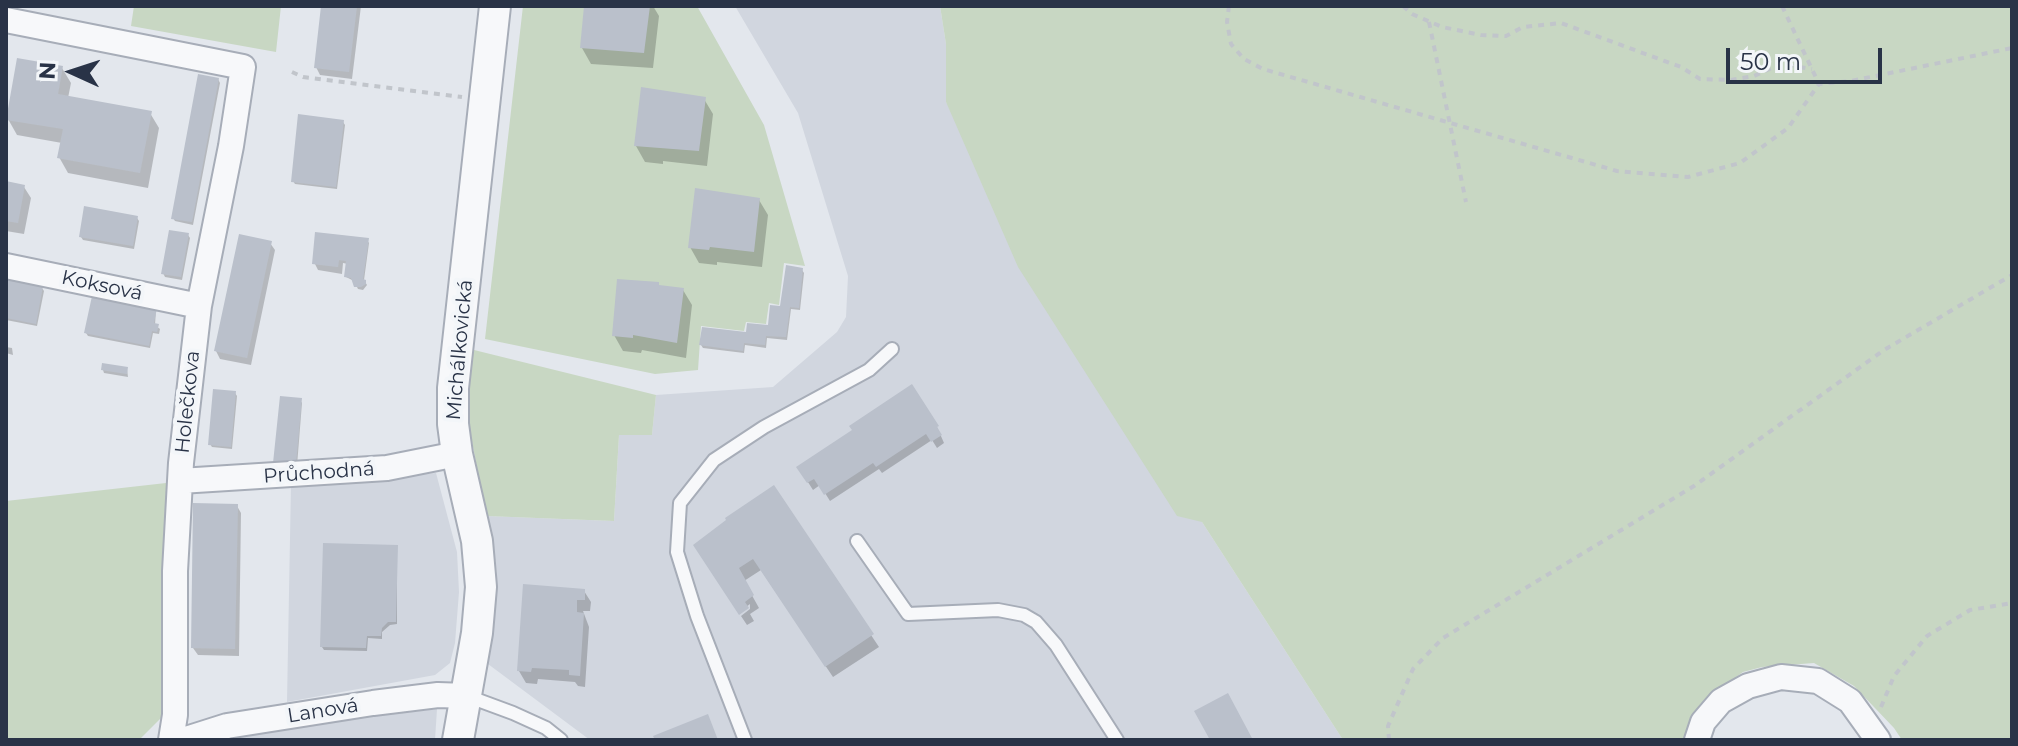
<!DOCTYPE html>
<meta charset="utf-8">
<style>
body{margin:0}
#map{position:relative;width:2018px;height:746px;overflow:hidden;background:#e3e7ed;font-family:Montserrat,sans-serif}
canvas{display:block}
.frame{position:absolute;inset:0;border:8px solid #293347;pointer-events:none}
.north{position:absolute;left:32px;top:32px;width:80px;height:80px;-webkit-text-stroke:6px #f3f6f9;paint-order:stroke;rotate:273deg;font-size:22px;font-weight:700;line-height:32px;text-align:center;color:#293347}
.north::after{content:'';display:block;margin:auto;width:28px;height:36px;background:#293347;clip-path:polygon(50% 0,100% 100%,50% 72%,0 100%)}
.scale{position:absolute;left:1726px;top:48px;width:156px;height:36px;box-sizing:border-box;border:4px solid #293347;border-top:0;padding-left:10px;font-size:24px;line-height:28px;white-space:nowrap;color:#293347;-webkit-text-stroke:6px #f3f6f9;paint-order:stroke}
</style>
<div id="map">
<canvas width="2018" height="746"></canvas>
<div class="frame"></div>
<div class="north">N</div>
<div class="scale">50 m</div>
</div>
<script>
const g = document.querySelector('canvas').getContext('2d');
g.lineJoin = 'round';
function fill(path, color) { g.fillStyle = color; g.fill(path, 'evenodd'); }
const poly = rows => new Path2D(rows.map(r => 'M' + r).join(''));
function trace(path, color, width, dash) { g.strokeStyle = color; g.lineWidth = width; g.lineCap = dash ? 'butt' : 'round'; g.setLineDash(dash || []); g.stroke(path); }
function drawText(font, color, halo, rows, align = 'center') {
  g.font = font + ' Montserrat,sans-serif'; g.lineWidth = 8; g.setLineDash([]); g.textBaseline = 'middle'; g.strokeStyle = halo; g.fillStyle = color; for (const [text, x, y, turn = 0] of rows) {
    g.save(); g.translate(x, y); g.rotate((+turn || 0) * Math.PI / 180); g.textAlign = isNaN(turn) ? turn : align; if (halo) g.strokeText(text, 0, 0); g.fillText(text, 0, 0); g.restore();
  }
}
fill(poly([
 [735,6,940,6,946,44,946,102,1202,522,1343,740,590,740,488,664,497,586,496,564,486,516,614,521,619,435,652,435,656,395,773,387,837,332,846,317,848,276,798,113],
 [436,473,457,552,459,592,455,643,450,663,435,675,287,702,291,484],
 [437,709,435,740,215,740,246,731]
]), '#d1d6df');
fill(poly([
 [134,6,281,6,276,52,131,26],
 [523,6,697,6,764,125,805,266,784,263,779,305,769,303,766,324,746,322,744,331,701,326,698,370,655,374,485,339],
 [940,6,2012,6,2012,740,1902,740,1894,728,1854,686,1814,663,1762,667,1743,672,1704,700,1688,725,1684,740,1343,740,1202,522,1177,516,1018,267,946,102,946,44],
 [470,349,656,395,652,435,619,435,614,521,486,516,468,420],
 [166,483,165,714,139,740,6,740,6,501]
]), '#c8d7c3');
fill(poly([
 [323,6,361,6,352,79,320,75,316,67],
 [586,6,653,6,659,16,653,68,591,64,582,48],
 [62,68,71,83,68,98,150,113,159,128,148,188,68,173,59,157,62,143,17,135,8,119],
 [218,79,220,83,193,225,175,221,173,218],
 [704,99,713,114,707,166,663,161,663,164,645,162,636,146],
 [343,122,345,125,337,189,295,184,293,181],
 [6,184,24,187,31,198,24,234,6,231],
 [759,200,768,215,762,267,717,262,717,265,699,263,690,247],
 [137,218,139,221,134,249,83,240,81,237],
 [188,235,190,238,182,280,165,277,163,273],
 [367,240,369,243,364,280,367,285,363,290,358,289,354,281,346,277,348,264,343,263,342,274,318,270,314,262],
 [270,243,275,250,251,365,220,359,216,351],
 [802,270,804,273,800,310,791,309,787,340,767,338,766,348,745,345,744,353,703,348,701,345,770,327],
 [6,281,42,288,44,291,37,326,6,320],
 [659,288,683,290,692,305,686,358,642,350,641,353,623,351,614,335],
 [156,310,155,325,160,329,159,334,153,333,150,348,88,336,86,333],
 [6,347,12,348,13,355,6,353],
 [127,369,128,377,104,373,103,370],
 [911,387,937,427,944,443,937,448,932,440,882,473,879,469,830,501,820,485,813,490,799,468,854,431],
 [235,393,237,396,232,449,212,447,210,444],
 [300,400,302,403,297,466,277,466],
 [773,488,879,647,833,677,761,570,744,581,759,608,750,614,754,621,747,625,741,616,750,609,750,604,739,612,702,557],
 [237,506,241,513,239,656,198,655,193,648],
 [397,547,397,624,390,625,382,632,382,639,368,638,367,651,324,650,322,647],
 [584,591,591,602,590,611,583,611,589,627,585,687,578,686,575,682,538,679,537,684,526,683,519,671]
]), '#0003');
fill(poly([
 [321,6,357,6,349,72,314,68],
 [584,6,650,6,644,53,580,48],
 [17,58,63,66,58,94,152,111,140,173,57,158,63,129,6,120],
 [198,74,219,78,192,222,171,219],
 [641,87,706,97,699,151,634,146],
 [298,114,344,120,336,187,291,182],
 [6,181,25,185,18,223,6,221],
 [695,188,760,198,754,252,710,247,709,250,688,248],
 [84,206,138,216,133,246,79,237],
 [169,230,189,233,181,277,161,274],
 [315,232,369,238,363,279,366,280,366,284,361,287,354,287,351,278,344,277,346,261,339,260,338,267,312,264],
 [239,234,272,241,247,358,214,351],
 [786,265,803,268,799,308,790,307,786,337,766,336,765,345,744,343,743,351,699,345,702,327,746,332,747,323,768,325,770,305,780,306],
 [6,279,43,286,36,324,6,318],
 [617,279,659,282,659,285,684,288,677,343,633,335,633,338,612,336],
 [92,296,157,308,154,323,159,324,157,332,152,331,149,346,84,333],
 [102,363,128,367,127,374,101,370],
 [912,384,939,426,937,427,942,435,931,442,926,434,876,467,873,463,824,495,814,479,807,483,796,467,852,430,849,426],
 [213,389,236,391,231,447,208,445],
 [280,396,302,398,296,463,273,463],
 [774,485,874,634,825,667,753,559,739,568,754,595,745,602,749,608,739,615,693,545,726,520,725,518],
 [193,503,238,504,235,649,191,648],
 [323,543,398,545,396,622,388,622,382,628,381,636,367,636,366,648,320,647],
 [523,584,585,589,585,600,577,600,577,612,584,613,580,676,569,675,569,670,532,668,531,672,517,671],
 [1228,693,1253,740,1210,740,1194,711],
 [708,714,718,740,655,740,653,736]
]), '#bac0cb');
const service = poly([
 [857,541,908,614,998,610,1024,615,1036,622,1056,645,1117,740],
 [467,696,513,713,546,728,561,740],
 [745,740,697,616,677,552,680,503,714,460,764,427,869,370,892,349]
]);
const minor = poly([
 [6,20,243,67,231,146,199,306,181,463,175,571,175,715,171,740],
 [6,266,199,306],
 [180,481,387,468,457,454],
 [183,740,227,726,373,703,438,695,466,696],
 [1697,740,1703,722,1721,701,1748,686,1781,677,1818,681,1850,701,1878,740]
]);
const tertiary = poly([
 [458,740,477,633,481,587,477,541,457,454,453,424,453,388,495,6]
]);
trace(service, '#a7adb8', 16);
trace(minor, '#a7adb8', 28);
trace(tertiary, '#a7adb8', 34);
trace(poly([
 [1229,6,1227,22,1231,44,1244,59,1263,69,1617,171,1688,177,1740,163,1788,128,1819,84,1851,81,2012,48],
 [1403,6,1412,14,1442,27,1481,35,1506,36,1523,27,1561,23,1681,67,1700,79,1731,80,1754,76,1780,64,1812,69],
 [1782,6,1819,84],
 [1429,22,1466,202],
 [292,72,303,77,462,97],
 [1881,707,1894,676,1927,636,1970,610,2012,603],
 [1389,740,1388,726,1413,669,1443,638,1694,486,1884,350,2012,275]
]), '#c1c5cb', 4, [6, 6]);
trace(service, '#f7f8fa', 12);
trace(minor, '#f7f8fa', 24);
trace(tertiary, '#f7f8fa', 30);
drawText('20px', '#293347', '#f3f6f9', [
 ["Koksová",102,286,12],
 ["Michálkovická",460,350,-85],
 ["Holečkova",188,402,-84],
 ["Průchodná",319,473,-4],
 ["Lanová",323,711,-9]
]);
</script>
